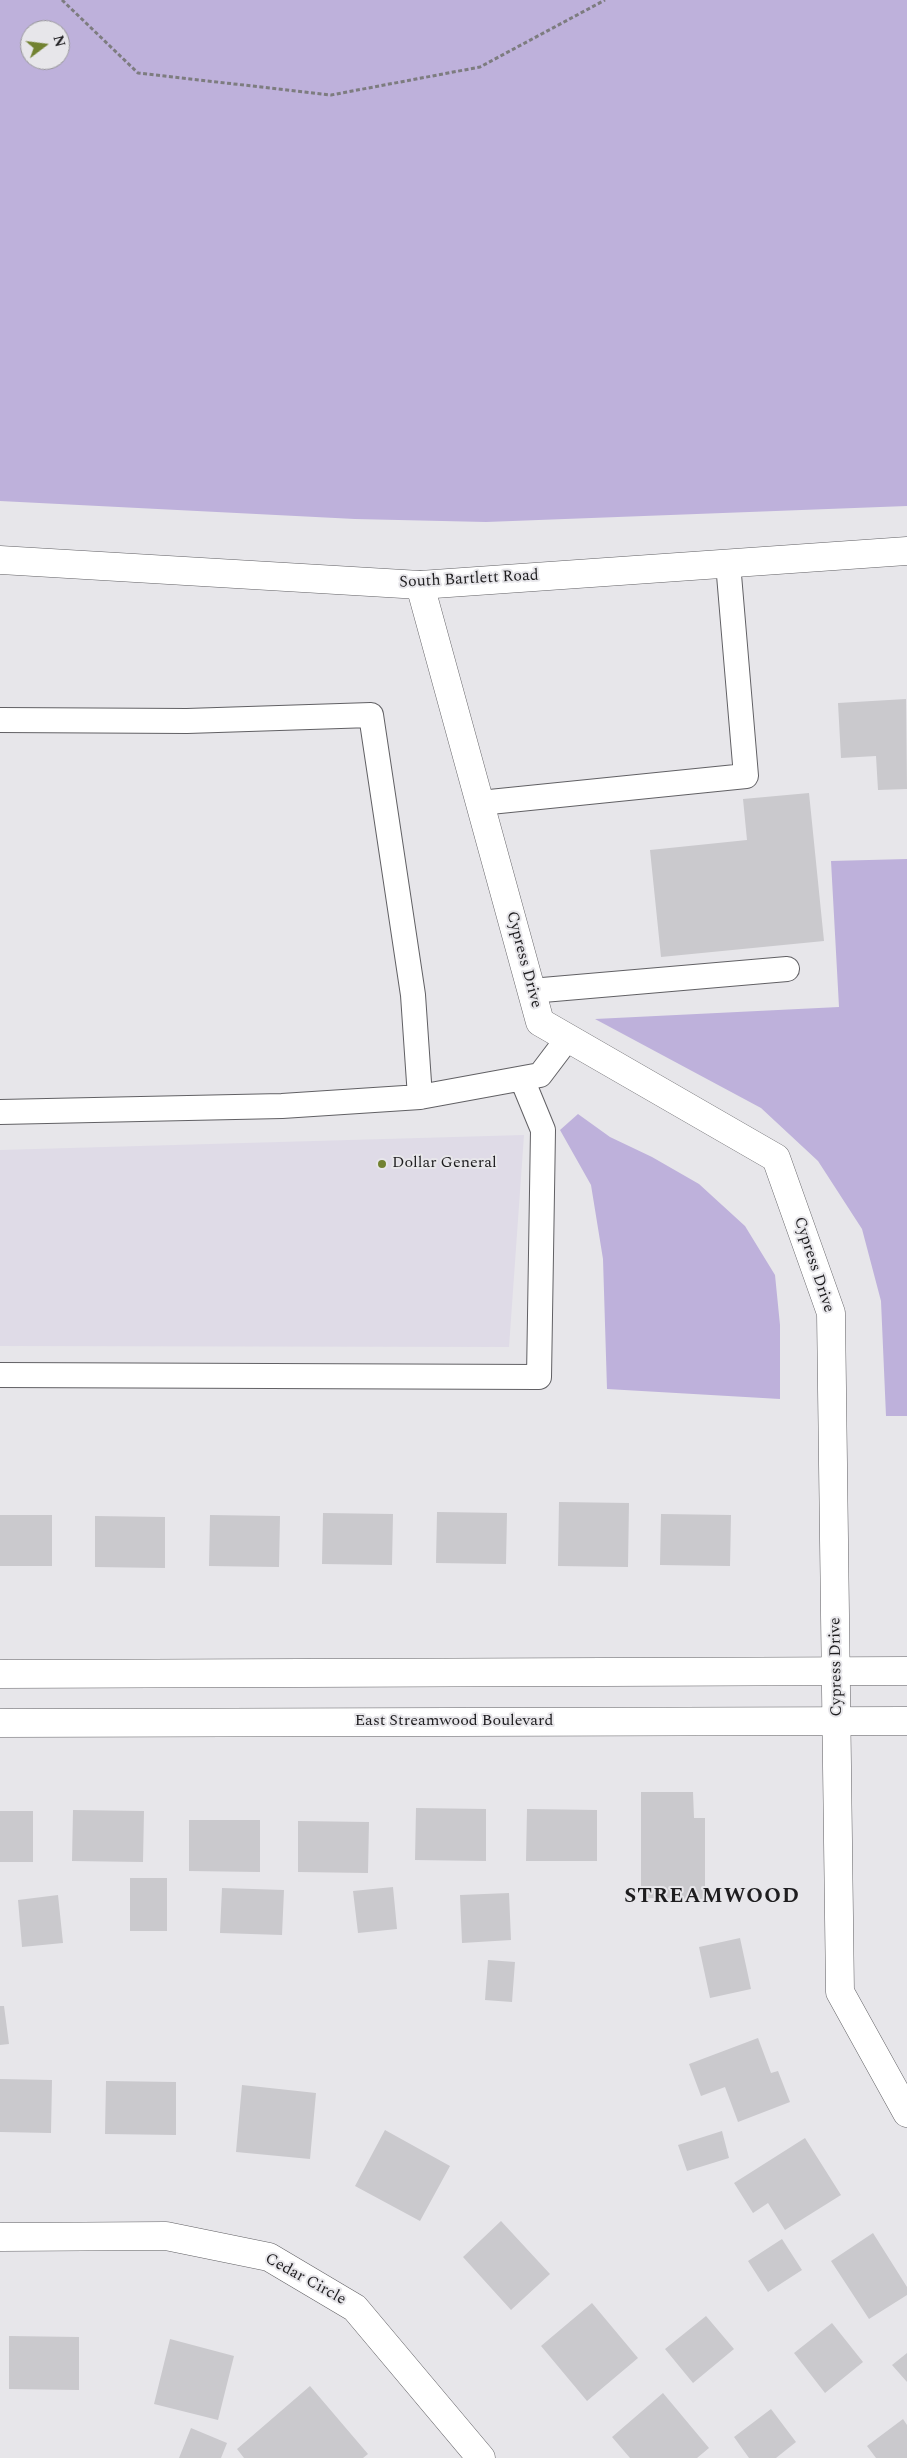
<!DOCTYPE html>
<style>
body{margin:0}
#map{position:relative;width:907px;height:2458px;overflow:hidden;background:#e7e6ea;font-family:Spectral,serif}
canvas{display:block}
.north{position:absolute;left:20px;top:20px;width:50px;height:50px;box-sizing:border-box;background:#e7e6ea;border:1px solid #979699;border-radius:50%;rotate:75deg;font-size:14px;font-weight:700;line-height:20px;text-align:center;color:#1e1d1f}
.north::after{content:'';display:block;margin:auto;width:18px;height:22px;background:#728231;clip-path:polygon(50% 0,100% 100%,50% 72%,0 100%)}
</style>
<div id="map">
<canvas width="907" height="2458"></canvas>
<div class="north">N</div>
</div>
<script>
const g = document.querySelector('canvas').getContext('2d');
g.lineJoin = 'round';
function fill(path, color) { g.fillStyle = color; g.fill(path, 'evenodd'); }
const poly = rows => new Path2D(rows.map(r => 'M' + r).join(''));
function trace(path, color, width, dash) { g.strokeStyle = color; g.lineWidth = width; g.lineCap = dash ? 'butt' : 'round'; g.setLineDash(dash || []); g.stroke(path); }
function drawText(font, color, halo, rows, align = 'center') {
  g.font = font + ' Spectral,serif'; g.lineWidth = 4; g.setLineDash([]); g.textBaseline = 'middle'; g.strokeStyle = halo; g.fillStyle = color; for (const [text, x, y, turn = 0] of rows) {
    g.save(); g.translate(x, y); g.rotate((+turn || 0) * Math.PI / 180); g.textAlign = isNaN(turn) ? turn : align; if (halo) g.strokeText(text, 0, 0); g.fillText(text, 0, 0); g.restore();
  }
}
fill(poly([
 [524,1135,509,1347,0,1346,0,1150]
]), '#dfdbe7');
fill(poly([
 [0,0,907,0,907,506,486,522,355,519,0,501],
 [30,30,60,30,60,60,30,60],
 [907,859,907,1416,886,1416,881,1301,862,1229,818,1161,761,1108,595,1019,839,1007,831,861],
 [578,1114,610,1137,652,1157,699,1184,745,1226,775,1275,780,1325,780,1399,607,1389,603,1259,591,1185,560,1130]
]), '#beb1db');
fill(poly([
 [906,699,907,789,878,790,876,756,841,758,838,703],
 [809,793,824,941,661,957,650,850,747,840,743,799],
 [559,1502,629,1503,628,1567,558,1566],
 [437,1512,507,1513,506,1564,436,1563],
 [323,1513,393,1514,392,1565,322,1564],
 [661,1514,731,1515,730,1566,660,1565],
 [0,1515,52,1515,52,1566,0,1566],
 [210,1515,280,1516,279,1567,209,1566],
 [95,1516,165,1517,165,1568,95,1567],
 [641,1792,693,1792,694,1818,705,1818,705,1899,641,1898],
 [416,1808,486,1809,486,1861,415,1860],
 [527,1809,597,1810,597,1861,526,1861],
 [73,1810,144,1811,143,1862,72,1861],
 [0,1811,33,1811,33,1862,0,1862],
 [189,1820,260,1820,260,1872,189,1871],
 [298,1821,369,1822,368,1873,298,1872],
 [130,1878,167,1878,167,1931,130,1931],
 [393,1887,397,1929,358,1933,353,1891],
 [222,1888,284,1890,282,1935,220,1933],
 [509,1893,511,1940,462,1943,460,1895],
 [58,1895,63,1943,22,1947,18,1900],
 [740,1938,751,1989,710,1998,699,1947],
 [488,1960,515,1962,512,2002,485,2000],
 [0,2006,4,2006,9,2044,0,2045],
 [758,2038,771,2073,778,2071,790,2102,738,2122,725,2087,701,2096,689,2064],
 [0,2079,52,2080,51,2133,0,2132],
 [106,2081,176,2082,176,2135,105,2134],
 [242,2085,316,2093,310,2159,236,2152],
 [385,2130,450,2166,420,2221,355,2186],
 [722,2131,729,2158,687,2171,678,2145],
 [805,2138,841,2195,785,2230,768,2203,753,2213,734,2183],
 [501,2221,550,2274,511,2310,463,2257],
 [873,2233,907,2287,907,2295,869,2319,831,2261],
 [782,2239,802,2270,768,2292,748,2261],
 [592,2303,638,2358,587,2401,541,2346],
 [706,2316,734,2349,693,2383,665,2349],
 [832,2323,863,2362,825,2393,794,2353],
 [9,2336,79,2337,79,2390,9,2389],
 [170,2339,234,2356,218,2420,154,2404],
 [907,2353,907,2382,892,2365],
 [310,2386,368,2454,363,2458,244,2458,237,2449],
 [663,2393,709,2448,697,2458,630,2458,612,2437],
 [771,2409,796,2442,776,2458,749,2458,734,2437],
 [903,2419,907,2425,907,2458,876,2458,867,2446],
 [191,2428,227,2443,221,2458,179,2458]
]), '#cac9cd');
const service = poly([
 [0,720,187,721,371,715,413,995,420,1097],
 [480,803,746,776,728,563],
 [531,991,787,969],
 [0,1112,282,1106,420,1097,540,1075,568,1038],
 [0,1375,539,1377,543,1130,522,1079]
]);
const minor = poly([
 [420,585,540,1022,776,1158,831,1313,840,1992,907,2113],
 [0,2237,166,2236,269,2257,355,2308,481,2458]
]);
const tertiary = poly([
 [0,1674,907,1671],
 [0,1723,907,1721]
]);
const secondary = poly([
 [0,560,420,585,907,551]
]);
trace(service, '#616064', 26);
trace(minor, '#616064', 29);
trace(tertiary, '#616064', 29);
trace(secondary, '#616064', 29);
trace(poly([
 [62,0,138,73,331,95,480,67,605,0]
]), '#7d7c7f', 3, [4, 2.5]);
trace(service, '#fff', 24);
trace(minor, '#fff', 28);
trace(tertiary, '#fff', 28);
trace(secondary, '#fff', 28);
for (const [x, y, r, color] of [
 [382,1164,5,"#728231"]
]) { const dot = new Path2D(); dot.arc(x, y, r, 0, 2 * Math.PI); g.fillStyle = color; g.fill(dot); trace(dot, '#e7e6ea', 2); }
drawText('16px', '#1e1d1f', '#e7e6ea', [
 ["South Bartlett Road",469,580,-3],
 ["Cypress Drive",523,960,75],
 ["Cypress Drive",813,1265,72],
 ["Cypress Drive",837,1667,-91],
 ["East Streamwood Boulevard",454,1722],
 ["Cedar Circle",305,2280,29]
]);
drawText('16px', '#1e1d1f', '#e7e6ea', [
 ["Dollar General",392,1164]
], 'left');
g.letterSpacing = '1px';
drawText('bold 21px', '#1e1d1f', '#e7e6ea', [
 ["STREAMWOOD",712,1898]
]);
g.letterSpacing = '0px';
</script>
